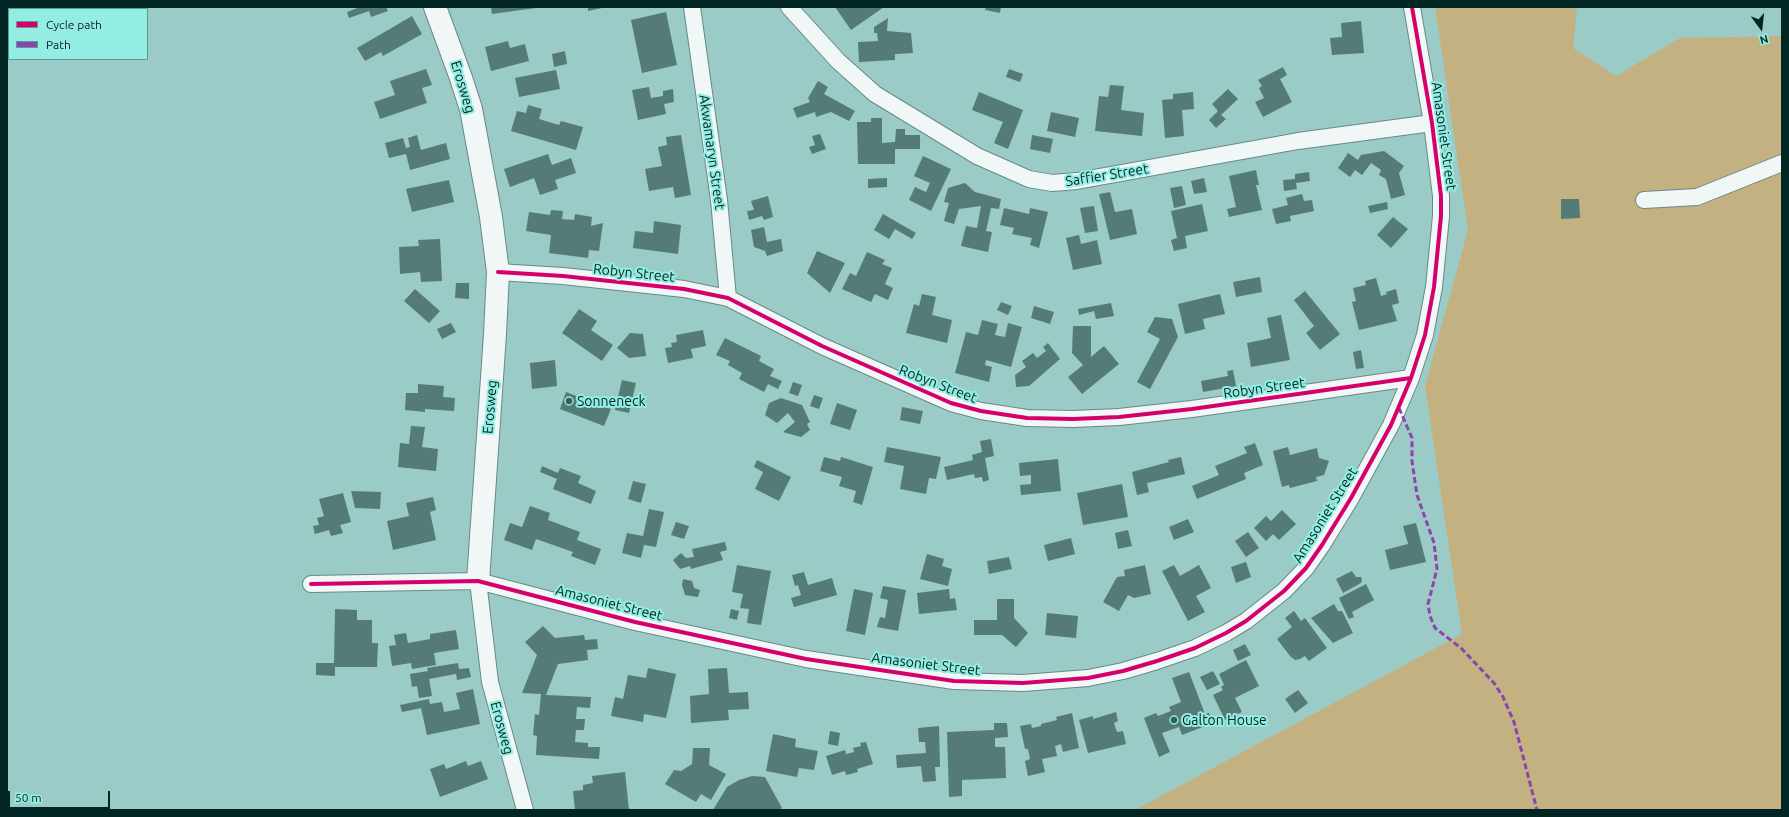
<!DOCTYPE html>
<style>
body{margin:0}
#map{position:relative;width:1789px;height:817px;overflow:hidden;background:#9acbc6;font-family:Ubuntu,sans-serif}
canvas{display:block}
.frame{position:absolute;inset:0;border:8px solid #002522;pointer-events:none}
.legend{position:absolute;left:8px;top:8px;width:140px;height:52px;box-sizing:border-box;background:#93ede3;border:1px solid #589d96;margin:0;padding:5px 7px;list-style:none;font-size:12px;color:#002522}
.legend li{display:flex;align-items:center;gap:8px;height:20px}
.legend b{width:20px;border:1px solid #589d96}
.north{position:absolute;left:1741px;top:8px;width:40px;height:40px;-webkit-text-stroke:3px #93ede3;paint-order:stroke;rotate:165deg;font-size:11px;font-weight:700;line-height:16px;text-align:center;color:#002522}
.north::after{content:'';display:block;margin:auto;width:14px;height:18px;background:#002522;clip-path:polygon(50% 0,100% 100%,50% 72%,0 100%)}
.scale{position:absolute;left:8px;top:791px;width:102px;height:18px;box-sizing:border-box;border:2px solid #002522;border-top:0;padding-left:5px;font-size:12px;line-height:14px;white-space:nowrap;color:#002522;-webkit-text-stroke:3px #93ede3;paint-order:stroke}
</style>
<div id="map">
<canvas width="1789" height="817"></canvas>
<div class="frame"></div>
<ul class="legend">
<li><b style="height:5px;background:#d6006c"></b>Cycle path</li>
<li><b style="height:5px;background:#8e44ad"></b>Path</li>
</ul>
<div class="north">N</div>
<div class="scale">50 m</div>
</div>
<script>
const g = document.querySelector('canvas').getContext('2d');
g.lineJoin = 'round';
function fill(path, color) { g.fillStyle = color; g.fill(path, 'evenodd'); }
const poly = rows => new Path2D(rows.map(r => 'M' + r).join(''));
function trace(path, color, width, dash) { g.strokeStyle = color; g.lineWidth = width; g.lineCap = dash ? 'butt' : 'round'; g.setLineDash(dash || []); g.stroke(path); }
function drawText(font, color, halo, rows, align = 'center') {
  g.font = font + ' Ubuntu,sans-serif'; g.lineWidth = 4; g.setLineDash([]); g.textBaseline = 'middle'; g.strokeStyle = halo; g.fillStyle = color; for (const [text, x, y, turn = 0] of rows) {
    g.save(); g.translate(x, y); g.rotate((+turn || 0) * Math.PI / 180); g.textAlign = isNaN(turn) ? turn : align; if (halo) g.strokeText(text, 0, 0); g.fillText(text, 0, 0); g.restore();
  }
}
fill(poly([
 [1435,7,1577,7,1573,48,1616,76,1680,38,1782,36,1782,810,1135,810,1462,634,1425,386,1468,230]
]), '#c3b181');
fill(poly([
 [360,7,386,7,388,11,371,17,369,11,349,18,347,12],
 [491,7,536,7,536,8,492,14],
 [588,7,601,7,602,8,588,11],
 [835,7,884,7,851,30],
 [986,7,1001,7,1000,13,985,10],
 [666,12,677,65,642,73,631,20],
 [412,16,422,34,383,56,381,52,365,61,357,48],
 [888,18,887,31,911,33,913,53,895,54,895,60,859,62,858,42,878,41,877,33,874,33,874,27],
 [1361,21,1364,53,1332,55,1330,38,1342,37,1341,23],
 [508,41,510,48,525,44,529,61,491,71,485,47],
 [565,51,567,64,554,67,552,54],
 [1283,67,1287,75,1280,79,1292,102,1263,117,1255,102,1264,98,1259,88,1262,86,1258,80],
 [426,69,432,85,422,88,427,103,380,119,374,102,395,95,390,81],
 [1009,69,1023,74,1020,82,1006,77],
 [556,70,560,89,519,97,515,78],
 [818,81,828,87,824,94,855,111,849,121,831,112,816,117,815,112,797,118,793,108,810,102,808,98],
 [1110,85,1124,86,1121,110,1144,113,1142,136,1095,131,1099,96,1108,97],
 [649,87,651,98,663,96,663,91,673,89,674,102,664,104,666,114,638,120,632,90],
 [1228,89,1238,99,1221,115,1226,119,1216,128,1209,120,1218,111,1212,104],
 [979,92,1023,110,1008,149,994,143,1003,122,972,110],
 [1193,92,1194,109,1182,110,1184,136,1165,138,1162,100,1173,99,1173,94],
 [528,105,542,109,539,119,559,125,561,121,583,127,576,150,511,131,517,111,526,113],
 [1051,112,1079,118,1075,137,1047,131],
 [871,118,882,118,882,143,895,142,896,129,905,129,905,135,920,135,920,149,895,149,895,164,858,164,857,122,871,122],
 [820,134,826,149,812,154,809,147,815,145,812,136],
 [417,135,421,150,446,143,450,159,410,170,406,154,389,158,385,143,403,138,406,148,410,147,408,138],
 [681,135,691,195,675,198,673,187,649,191,645,169,662,166,658,147,667,145,666,137],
 [1032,135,1053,139,1050,153,1030,149],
 [1384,151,1404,166,1399,173,1405,195,1391,199,1386,179,1379,175,1381,170,1371,163,1362,175,1355,170,1350,177,1338,168,1348,153,1358,160,1361,155],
 [548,154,552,165,571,158,576,173,555,180,558,189,540,195,534,178,510,187,504,169],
 [923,156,951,169,931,211,909,200,915,187,926,192,930,183,914,176],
 [1256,170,1259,185,1256,185,1262,210,1229,217,1227,209,1236,207,1229,176],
 [1309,172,1310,181,1296,183,1297,189,1284,191,1283,180,1295,179,1295,174],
 [887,178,887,187,868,188,868,179],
 [1204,178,1207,192,1194,194,1191,181],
 [449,180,454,202,412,212,406,189],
 [965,183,975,192,1001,199,999,209,991,208,986,231,992,232,988,252,961,246,966,226,977,228,981,206,959,209,954,224,944,221,949,203,944,202,948,188],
 [1182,186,1186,205,1174,208,1170,188],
 [1110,192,1115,212,1132,209,1137,234,1110,240,1099,194],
 [1302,194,1304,201,1312,200,1314,211,1290,216,1291,221,1276,224,1272,209,1288,205,1286,198],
 [768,196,773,217,764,220,762,216,749,220,747,211,754,210,751,201],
 [1561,199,1579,199,1580,218,1561,219],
 [1387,202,1388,209,1370,213,1368,206],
 [1202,204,1208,231,1185,236,1187,248,1174,251,1171,240,1177,238,1171,211],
 [1094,206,1098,231,1085,233,1080,208],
 [1004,208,1029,214,1030,208,1048,212,1039,248,1030,245,1032,238,1012,234,1014,228,1000,225],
 [551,210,563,211,562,219,574,220,575,214,592,217,591,226,603,223,599,251,589,250,588,258,549,253,551,235,526,231,529,212,550,215],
 [883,214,916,233,912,239,895,229,889,239,874,230],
 [1393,217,1408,229,1391,248,1377,235],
 [654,221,681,225,678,254,633,248,635,231,653,233],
 [764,227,767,242,781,239,783,251,767,256,765,251,754,247,751,230],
 [1079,235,1081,244,1097,240,1102,264,1073,270,1066,238],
 [440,239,442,281,421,282,420,272,400,274,399,247,419,246,418,240],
 [817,251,845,263,830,293,807,273],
 [867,252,885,260,882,264,892,268,885,284,893,288,888,300,875,294,871,302,842,289,850,273,856,276],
 [1260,277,1262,292,1236,297,1233,282],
 [1376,278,1381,296,1387,294,1386,292,1396,289,1399,303,1392,305,1397,321,1359,330,1352,302,1356,301,1353,288,1366,285,1365,281],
 [456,283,469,283,469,299,455,298],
 [415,289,440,311,429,323,404,301],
 [1305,291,1340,334,1320,350,1306,333,1314,326,1294,300],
 [922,294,936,297,932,315,952,320,947,343,906,333,914,304,919,306],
 [1220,294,1225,314,1203,319,1205,329,1185,334,1178,304],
 [1001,302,1012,306,1008,315,997,310],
 [1111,303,1114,316,1096,319,1094,311,1079,315,1078,309],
 [1034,306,1054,312,1050,324,1031,318],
 [579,309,597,321,591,330,613,345,602,361,562,333],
 [1281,315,1290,360,1251,367,1247,343,1271,338,1267,318],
 [1155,317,1172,319,1178,337,1150,389,1137,382,1160,339,1147,332],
 [982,320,998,324,995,335,1005,337,1008,323,1022,327,1011,367,986,360,985,365,992,367,989,382,955,373,966,332,978,335],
 [451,323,456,332,442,339,437,329],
 [1073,326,1091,326,1091,357,1104,346,1119,364,1082,394,1068,377,1083,365,1072,353],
 [703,330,706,346,691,349,693,358,668,363,665,348,672,347,671,343,677,342,676,335],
 [630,333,643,334,646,356,629,358,617,348],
 [725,338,761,356,759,361,774,369,770,376,782,381,778,389,768,384,764,392,739,379,742,373,728,365,730,361,716,355],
 [1048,343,1060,359,1029,386,1016,387,1015,375,1026,367,1022,361,1033,353,1037,358,1046,351,1043,347],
 [1361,350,1364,368,1356,369,1353,352],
 [555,360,557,386,532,389,530,363],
 [1233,370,1236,386,1203,392,1201,381,1228,376,1227,371],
 [622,380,636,383,629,413,615,410],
 [793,382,802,385,798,396,789,393],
 [418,384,444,386,443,397,455,398,454,411,425,409,425,412,405,410,406,393,418,393],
 [566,392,611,409,604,426,560,409],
 [814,395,823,398,819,409,810,406],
 [781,398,802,405,810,422,807,424,810,430,801,437,783,432,795,422,788,413,777,423,765,415,769,403],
 [837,403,857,410,850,430,830,424],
 [902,407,923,411,920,424,900,420],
 [411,426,425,427,422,447,438,449,436,471,398,467,400,443,409,444],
 [991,439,994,456,985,458,989,480,983,482,982,477,975,478,974,474,947,480,944,467,973,460,972,455,982,452,980,441],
 [1255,443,1263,465,1244,473,1246,479,1197,499,1192,486,1219,475,1215,466,1247,453,1244,447],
 [887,447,941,457,936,479,929,478,926,494,900,489,904,466,884,462],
 [1288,447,1290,455,1317,448,1319,458,1329,461,1324,475,1316,477,1317,481,1290,488,1289,485,1282,487,1273,451],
 [824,457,840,461,841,457,873,467,862,505,853,502,856,491,839,486,842,477,820,471],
 [1181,457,1185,474,1147,483,1149,492,1137,495,1132,472,1169,462,1168,460],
 [1058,459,1061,491,1021,495,1020,485,1031,484,1031,475,1020,476,1019,463],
 [757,460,791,477,779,501,755,489,763,472,754,467],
 [542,466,558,473,560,468,581,476,578,483,596,491,591,504,553,489,557,479,540,472],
 [633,481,646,484,641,503,628,499],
 [1122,484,1128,517,1083,525,1077,493],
 [351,491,381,492,380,509,355,508],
 [343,493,351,522,340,525,343,533,331,536,329,530,315,534,313,526,319,525,317,518,324,516,319,499],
 [433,497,436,510,430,512,436,540,393,550,387,521,409,516,406,503],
 [530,506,550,513,548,520,580,532,577,540,601,549,595,565,571,556,573,552,536,539,532,550,504,540,510,523,522,527],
 [649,509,664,512,656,547,644,545,641,558,622,553,627,533,643,536],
 [1282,510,1296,524,1279,540,1273,534,1266,541,1254,528,1266,516,1271,521],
 [1188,519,1194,532,1174,540,1169,527],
 [676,522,689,526,684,539,671,535],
 [1416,523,1426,562,1390,570,1385,550,1408,544,1403,526],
 [1128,530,1132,546,1118,549,1115,533],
 [1248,532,1259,548,1246,557,1235,541],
 [1071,538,1075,554,1048,561,1044,545],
 [725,542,727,550,720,552,723,560,691,569,690,566,680,569,673,560,681,553,686,558,694,557,692,549],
 [927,554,944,559,942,566,952,569,948,586,920,579],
 [1009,557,1012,569,989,574,987,561],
 [1246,562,1251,577,1236,583,1231,567],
 [737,565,771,571,761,625,747,623,749,609,740,608,743,594,732,592],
 [1145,565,1151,594,1134,598,1128,595,1119,611,1103,602,1117,577,1125,576,1124,570],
 [1174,565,1180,576,1199,565,1211,588,1196,596,1205,612,1188,621,1162,571],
 [1352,571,1356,577,1361,577,1362,580,1361,583,1343,593,1336,579],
 [804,572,808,585,832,578,837,595,794,607,791,598,801,595,798,585,795,586,792,575],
 [683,579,692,581,694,588,700,590,698,597,685,595,682,585],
 [1366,584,1374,600,1352,612,1354,617,1349,619,1339,598],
 [883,586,906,590,898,631,877,627,880,617,885,618,888,600,880,598],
 [854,589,873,593,865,635,846,631],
 [949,589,950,599,955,598,957,610,919,614,917,593],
 [997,599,1014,599,1014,618,1028,633,1016,647,1002,635,974,635,974,620,997,620],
 [1334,604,1338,611,1342,611,1353,633,1333,643,1311,618],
 [335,609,357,610,357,620,372,620,372,643,378,643,377,667,335,667,335,676,316,675,316,663,334,663],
 [731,609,739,611,737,620,729,618],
 [1294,611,1301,621,1305,618,1327,648,1309,661,1305,656,1300,659,1295,660,1290,656,1277,639,1292,627,1285,618],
 [1047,613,1078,616,1076,638,1045,635],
 [543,626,555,638,584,635,585,640,597,639,598,649,587,650,588,660,558,664,546,695,591,697,590,708,577,707,576,719,585,719,584,730,576,730,575,742,588,743,588,747,600,747,599,759,536,755,537,736,533,735,535,714,539,715,541,694,522,693,537,655,525,642],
 [456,630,459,649,434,653,436,665,412,669,411,663,392,666,389,646,396,645,394,635,406,633,408,643,430,639,430,634],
 [1245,644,1251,655,1238,661,1233,650],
 [1246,660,1259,686,1235,698,1242,712,1225,720,1213,695,1223,690,1221,687,1224,685,1219,674],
 [458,663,459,669,469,668,471,677,457,680,456,674,429,679,432,696,419,698,417,686,412,687,410,674,428,671,427,668],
 [648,668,676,674,666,718,644,714,643,722,611,716,615,697,623,699,628,675,646,678],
 [727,668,729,693,748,692,749,709,728,710,729,720,691,723,690,696,709,694,708,669],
 [1213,671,1220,684,1207,690,1200,677],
 [1189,672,1205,714,1209,713,1213,723,1182,735,1179,727,1162,733,1170,752,1159,757,1144,718,1156,713,1158,716,1171,711,1169,707,1181,702,1172,678],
 [473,689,480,724,427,735,421,708,402,712,400,705,429,699,430,704,442,702,444,712,460,709,456,693],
 [1298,690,1308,703,1295,713,1285,699],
 [1116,712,1118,721,1114,723,1117,732,1123,731,1126,744,1088,753,1079,720,1093,716,1093,719],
 [1072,713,1079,748,1063,752,1061,744,1055,746,1057,756,1042,759,1045,772,1028,776,1025,761,1030,759,1028,749,1025,749,1020,726,1031,724,1032,728,1041,726,1041,724,1057,720,1056,717],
 [994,723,1007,723,1008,737,995,738,995,747,1005,747,1006,778,962,780,962,796,949,797,947,732,994,730],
 [939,726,940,767,935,767,936,781,923,782,921,766,897,768,896,755,926,753,925,742,919,742,918,728],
 [830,731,840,733,838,746,828,744],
 [773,734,796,739,795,747,818,751,814,770,799,768,797,777,766,771],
 [866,742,873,764,857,769,858,772,846,775,845,771,832,775,826,756,845,750,846,754,854,752,853,748,861,746,860,743],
 [693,748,710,748,709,765,726,774,711,800,701,794,696,802,665,784,674,770,681,771,692,764],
 [466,761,468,766,481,761,488,779,440,797,430,769,444,764,446,769],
 [625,772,629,810,575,810,573,791,583,790,583,785,593,783,592,776],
 [752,776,765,777,782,808,779,810,713,810,727,787,739,780]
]), '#557b77');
const street = poly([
 [692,7,719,200,728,298],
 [789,7,838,61,875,94,977,156,1029,179,1052,183,1077,181,1298,141,1432,123],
 [1644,200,1697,197,1782,163],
 [498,272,563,276,684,289,728,298,822,346,951,403,981,411,1027,418,1073,419,1119,417,1192,409,1411,378],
 [478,581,490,682,525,810],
 [311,584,478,581,635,622,806,659,954,681,1023,683,1088,678,1123,671,1157,661,1195,648,1226,633,1246,621,1284,591,1306,568,1322,545,1351,498,1391,425,1411,378,1425,335,1434,287,1441,216,1441,196,1432,123,1412,7]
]);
const secondary = poly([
 [435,7,461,78,471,109,491,217,498,272,495,334,478,581]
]);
trace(street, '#678a87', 18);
trace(secondary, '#678a87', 24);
trace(street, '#f0f7f6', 16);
trace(secondary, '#f0f7f6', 22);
trace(poly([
 [1399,408,1412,438,1412,461,1417,495,1434,543,1437,569,1428,604,1430,616,1435,628,1461,648,1494,683,1503,697,1514,722,1537,810]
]), '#8e44ad', 3, [6, 3]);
trace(poly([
 [498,272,563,276,684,289,728,298,822,346,951,403,981,411,1027,418,1073,419,1119,417,1192,409,1411,378],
 [311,584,478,581,635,622,806,659,954,681,1023,683,1088,678,1123,671,1157,661,1195,648,1226,633,1246,621,1284,591,1306,568,1322,545,1351,498,1391,425,1411,378,1425,335,1434,287,1441,216,1441,196,1432,123,1412,7]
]), '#d6006c', 4);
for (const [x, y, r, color] of [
 [569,401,4,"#365f5b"],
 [1174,720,4,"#365f5b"]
]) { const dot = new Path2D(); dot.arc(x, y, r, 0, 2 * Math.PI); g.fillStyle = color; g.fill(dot); trace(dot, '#93ede3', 1.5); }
drawText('14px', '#002522', '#93ede3', [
 ["Erosweg",463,87,73],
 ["Amasoniet Street",1444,136,82],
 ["Akwamaryn Street",712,152,82],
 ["Saffier Street",1107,175,-9],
 ["Robyn Street",634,273,6],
 ["Robyn Street",938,384,21],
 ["Robyn Street",1264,388,-8],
 ["Erosweg",490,407,-85],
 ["Amasoniet Street",1325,515,-58],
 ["Amasoniet Street",609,603,14],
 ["Amasoniet Street",926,664,7],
 ["Erosweg",502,728,75]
]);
drawText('14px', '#002522', '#93ede3', [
 ["Sonneneck",577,401],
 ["Galton House",1182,720]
], 'left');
</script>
